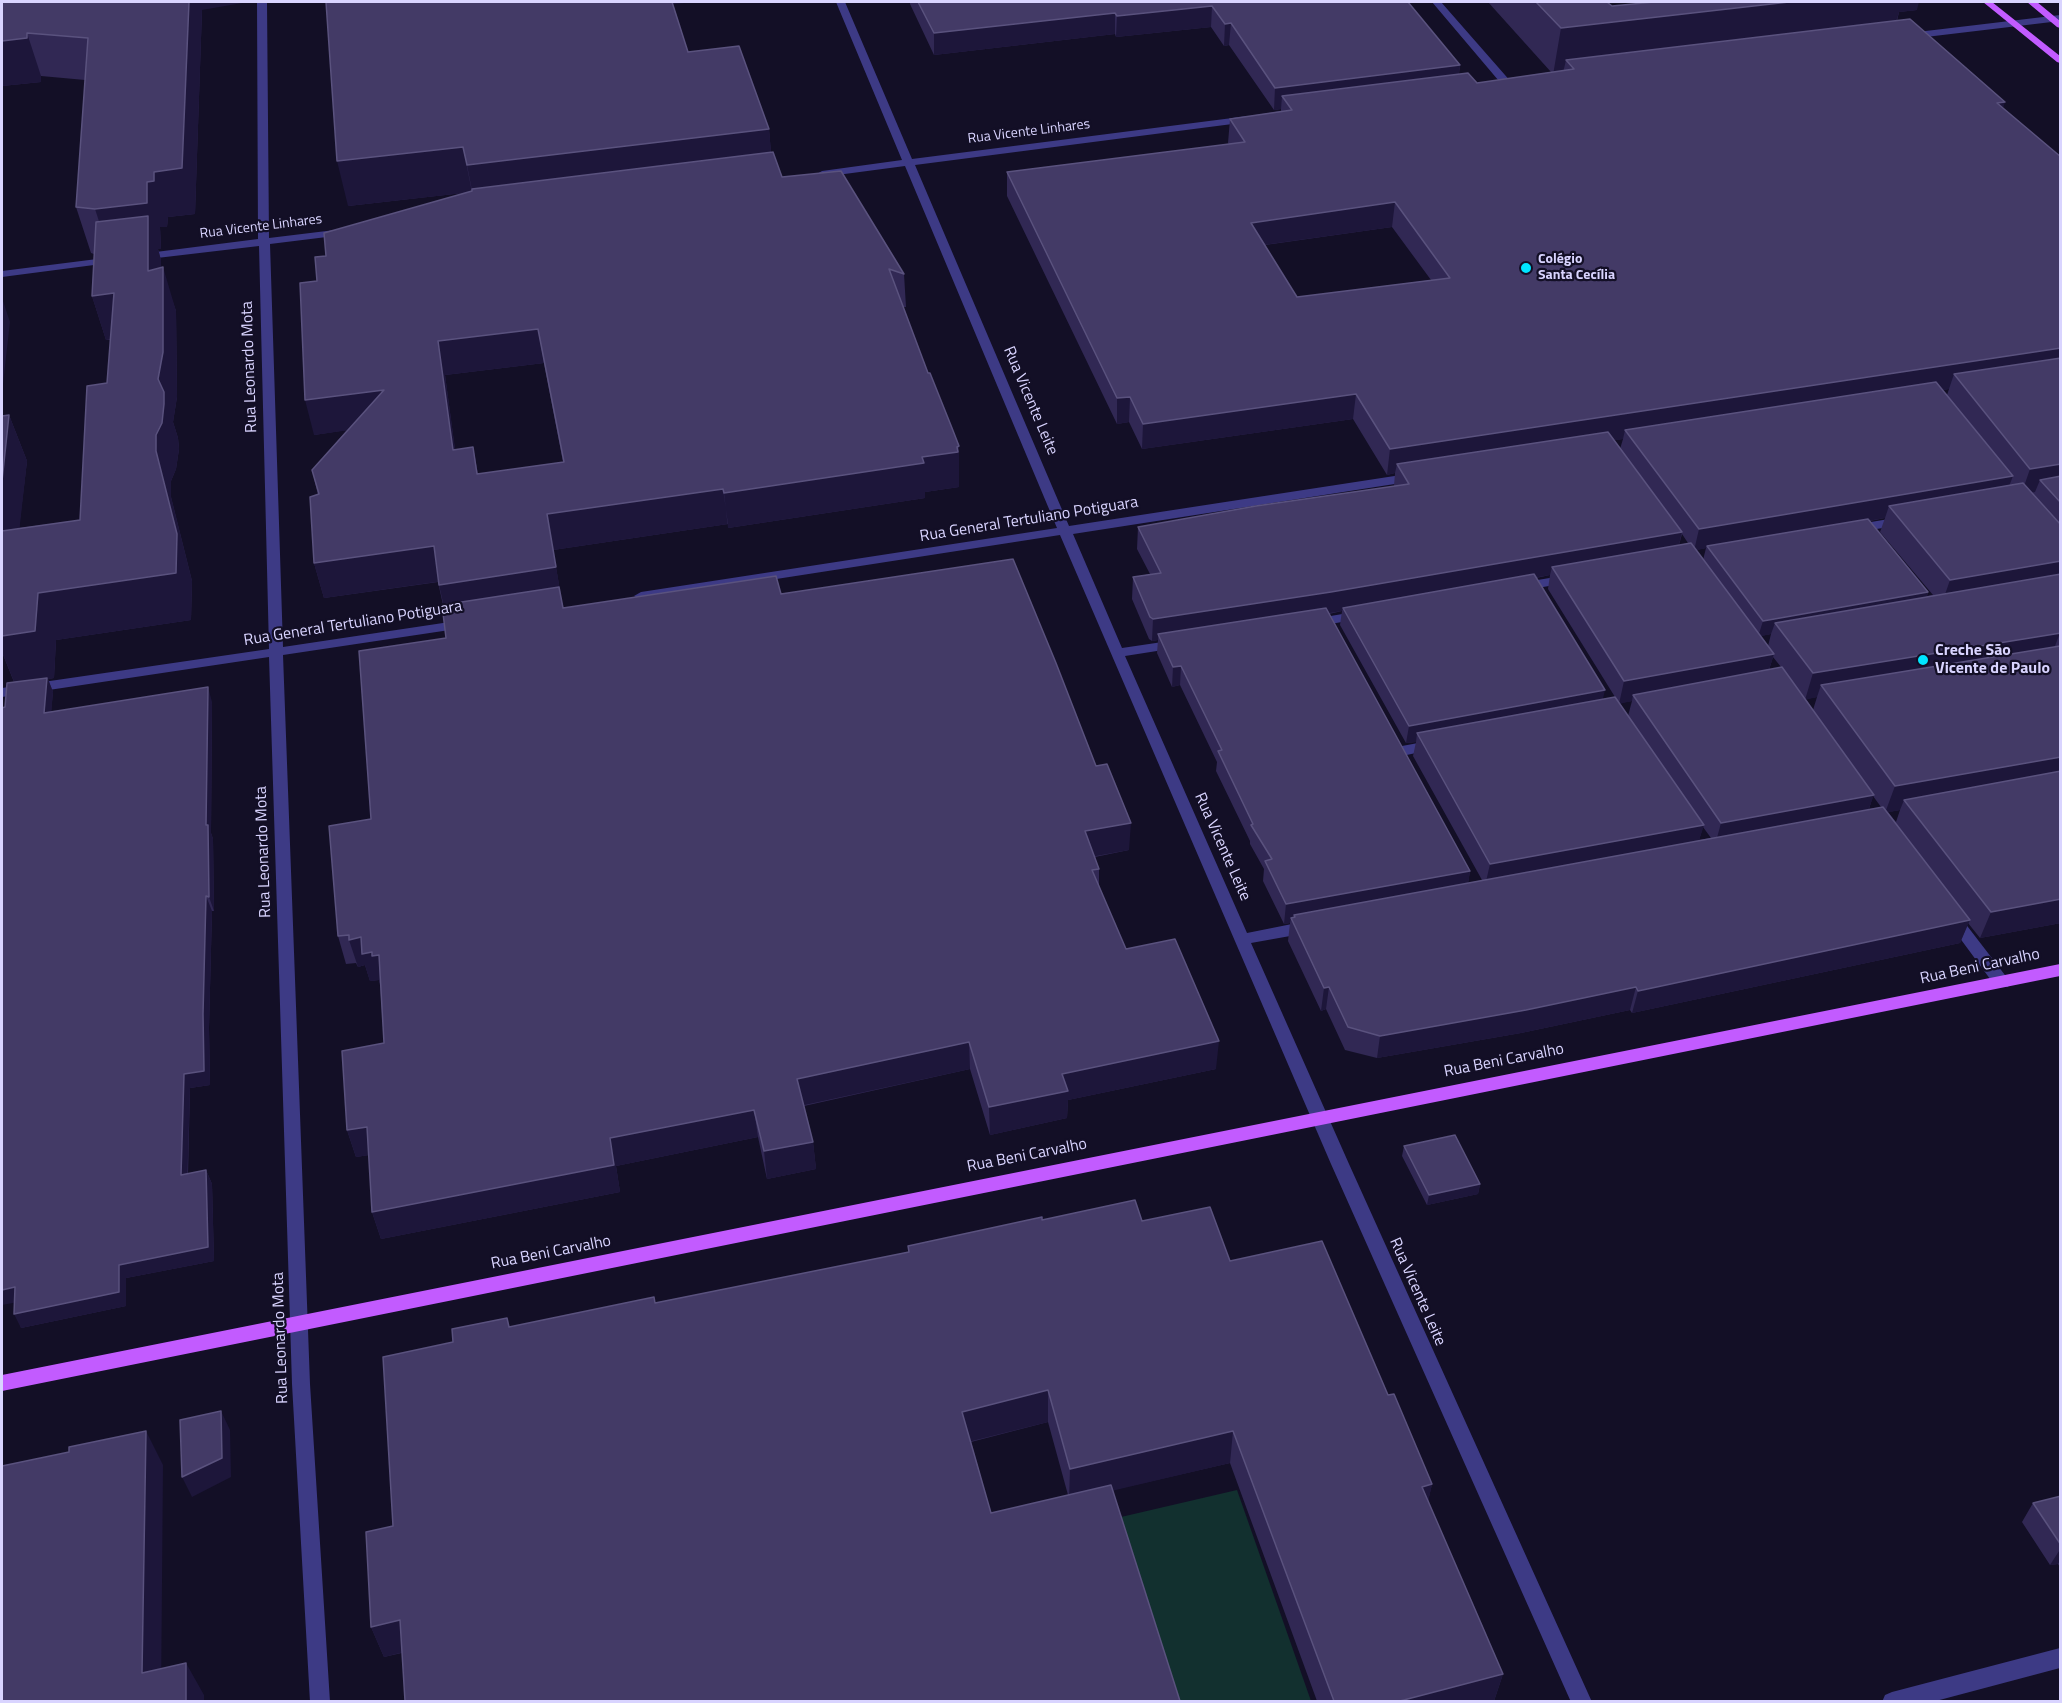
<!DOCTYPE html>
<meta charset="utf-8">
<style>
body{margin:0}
#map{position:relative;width:2062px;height:1703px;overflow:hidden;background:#130f26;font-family:"Titillium Web",sans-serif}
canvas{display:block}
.frame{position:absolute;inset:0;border:3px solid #d9d4ff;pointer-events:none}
</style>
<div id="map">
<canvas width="2062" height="1703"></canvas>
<div class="frame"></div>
</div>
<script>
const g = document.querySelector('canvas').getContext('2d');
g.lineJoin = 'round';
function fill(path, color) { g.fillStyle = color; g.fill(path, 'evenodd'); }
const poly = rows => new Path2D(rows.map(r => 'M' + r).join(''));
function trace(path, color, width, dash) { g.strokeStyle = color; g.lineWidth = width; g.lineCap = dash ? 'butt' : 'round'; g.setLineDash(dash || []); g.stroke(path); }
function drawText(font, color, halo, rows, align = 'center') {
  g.font = font + ' "Titillium Web",sans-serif'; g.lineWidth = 4.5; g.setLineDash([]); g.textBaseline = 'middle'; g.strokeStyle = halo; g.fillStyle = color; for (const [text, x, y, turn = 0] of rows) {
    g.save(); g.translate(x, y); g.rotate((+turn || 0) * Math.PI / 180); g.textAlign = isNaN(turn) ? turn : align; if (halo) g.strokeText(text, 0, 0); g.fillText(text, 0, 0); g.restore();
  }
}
fill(poly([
 [1237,1490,1311,1701,1177,1701,1121,1517]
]), '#12302f');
fill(poly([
 [257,2,267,2,269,238,343,229,348,232,343,235,270,244,283,647,463,620,470,624,463,628,283,655,310,1384,330,1702,310,1702,292,1384,269,657,2,697,2,688,269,649,259,246,140,260,134,257,140,254,258,239,257,2],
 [836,2,845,2,912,159,1248,116,1253,119,1248,122,915,165,1069,526,1414,473,1420,477,1414,481,1073,534,1122,648,1176,640,1183,644,1176,648,1125,656,1247,933,1307,921,1312,923,1315,927,1312,931,1307,933,1251,943,1349,1164,1592,1702,1571,1702,1331,1164,1060,535,641,600,634,596,641,592,1057,528,905,166,822,177,817,174,822,171,902,160,836,2],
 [1432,2,1441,2,1512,83,1512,87,1504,87,1432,2],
 [2060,15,2060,21,1909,39,1904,36,1909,33,2060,15],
 [113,257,117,258,117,262,2,277,2,271,113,257],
 [1901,517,1906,518,1907,521,1906,524,1853,533,1847,529,1853,525,1901,517],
 [1567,575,1572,576,1574,579,1572,582,1520,591,1513,587,1520,583,1567,575],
 [1360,611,1367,615,1365,618,1313,627,1306,623,1313,619,1360,611],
 [1434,740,1439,742,1441,745,1439,748,1402,756,1395,751,1402,746,1434,740],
 [1953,912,1958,914,2008,979,2010,983,2008,987,1996,987,1948,922,1945,918,1948,914,1953,912],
 [2060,1648,2060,1668,1932,1702,1882,1702,1885,1695,1892,1692,2060,1648]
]), '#3d3a85');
fill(poly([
 [1983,2,1992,2,2060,56,2060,63,2057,62,1983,2],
 [2027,2,2037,2,2060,21,2060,28,2057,27,2027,2],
 [2060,964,2060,976,2,1391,2,1375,2060,964]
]), '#c25bff');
fill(poly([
 [2,2,202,10,195,214,168,217,167,227,160,227,161,249,158,249,161,260,161,267,176,311,177,397,173,422,178,438,179,449,176,469,171,481,171,497,192,581,191,620,56,640,54,678,48,679,53,692,51,712,212,702,211,833,213,839,214,911,212,911,209,1028,210,1085,190,1088,188,1174,206,1170,212,1184,214,1261,126,1278,126,1306,21,1328,14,1303,5,707,14,682,2,652,2,416,9,415,27,461,19,528,80,520,107,383,111,340,106,340,92,296,94,254,91,253,76,207,85,80,41,76,41,82,2,86],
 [910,2,1408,2,1460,65,1459,74,1477,83,1551,72,1488,2,1607,2,1612,6,1917,10,1899,12,1897,21,2061,157,2061,923,1980,938,1968,923,1960,943,1632,1013,1630,1010,1521,1033,1377,1058,1345,1050,1326,1009,1321,1011,1288,941,1290,923,1284,924,1263,881,1264,869,1250,844,1250,841,1216,771,1217,762,1180,685,1172,687,1157,653,1158,640,1152,641,1149,639,1132,599,1133,577,1150,574,1137,549,1138,527,1394,486,1395,473,1387,475,1353,419,1142,449,1129,422,1117,424,1007,196,1007,172,1229,144,1228,143,1230,119,1281,111,1281,109,1274,110,1229,45,1224,46,1211,27,1116,37,1115,34,934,55,910,4],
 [1392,227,1431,280,1297,297,1265,245],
 [1949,389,1947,395,1942,390],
 [1623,439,1620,449,1614,440],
 [1885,518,1880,532,1933,595,1927,596,1928,592,1870,521],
 [1682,534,1688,543,1679,545],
 [1706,548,1703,560,1696,550],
 [1550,575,1548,589,1615,697,1603,699,1536,578],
 [1342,611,1340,625,1406,743,1416,742,1413,756,1482,880,1468,883,1470,871,1329,614],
 [1771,634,1768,646,1760,636],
 [1773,657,1781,667,1769,670],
 [1817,697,1813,710,1806,699],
 [1632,701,1628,716,1620,703],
 [1873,796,1881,807,1869,809],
 [1900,810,1896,822,1888,812],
 [1703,827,1711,838,1699,840],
 [673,4,688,52,769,129,771,153,782,177,904,274,906,307,903,307,928,373,959,446,959,487,925,492,925,498,728,528,728,524,553,550,563,608,781,594,1096,766,1129,850,1095,857,1099,869,1099,887,1126,949,1216,1069,1068,1100,1067,1118,990,1135,970,1069,804,1106,813,1142,816,1169,767,1179,758,1137,616,1166,620,1192,381,1239,372,1212,369,1155,356,1157,347,1130,384,1043,380,984,379,980,370,981,365,965,358,967,356,963,346,964,338,936,371,819,446,638,443,605,438,582,324,598,314,563,318,495,312,470,347,430,314,435,317,281,326,256,463,193,348,206],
 [544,363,563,462,478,474,473,447,455,450,445,375],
 [1404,1146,1480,1184,1478,1194,1427,1205,1402,1156],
 [1042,1220,1142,1221,1230,1261,1388,1395,1432,1484,1428,1501,1503,1674,1494,1701,1317,1701,1230,1463,1113,1490,384,1657,371,1627,393,1526,453,1342,510,1327,655,1303,908,1252,908,1246],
 [1048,1422,1068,1495,991,1513,971,1442],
 [2061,1496,2061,1569,2058,1564,2050,1565,2022,1522,2033,1503]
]), '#312854');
fill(poly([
 [189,2,248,2,202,10,195,214,168,217,167,227,160,227,161,249,158,249,161,260,162,315,110,255,95,209,147,182,154,172],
 [664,2,694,2,665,5],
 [1789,2,1919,2,1917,10,1899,12,1893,33,1566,60,1563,73,1553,75,1561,28],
 [1212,6,1211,27,1116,37,1117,16],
 [1115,13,1115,34,934,55,934,33],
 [1231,23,1229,45,1224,46,1225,24],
 [27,33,41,76,41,82,2,86,2,41],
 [1460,65,1457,86,1282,96,1281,109,1274,110,1275,88],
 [2005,102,1998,126,1997,103],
 [769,129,773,174,476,211,467,165],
 [463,147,472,192,348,206,337,161],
 [1395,202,1392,227,1249,247,1251,223],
 [163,267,176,311,177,397,173,422,178,438,179,449,176,469,171,481,171,497,192,581,191,620,56,640,54,678,48,679,53,692,50,727,15,684,2,652,2,592,38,593,156,451],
 [114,293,128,337,106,340,92,296],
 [2,298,10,322,2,393],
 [538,329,544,363,445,375,460,485,453,450,438,341],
 [2061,348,2061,371,1954,374,1949,389,1630,437,1625,430,1623,439,1402,472,1397,464,1395,473,1387,475,1390,449],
 [384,390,392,424,314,435,305,400],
 [1356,394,1353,419,1142,449,1143,424],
 [1130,397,1129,422,1117,424,1117,398],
 [9,415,27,461,14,578,2,547,2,481],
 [959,446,959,487,925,492,925,498,728,528,724,493,922,457],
 [2061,464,2061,488,2040,480,2035,492,2021,495,2030,469],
 [2013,476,2005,497,1889,506,1885,518,1709,548,1707,546,1706,548,1694,551,1699,529],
 [723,489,728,524,553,550,568,635,447,620,439,585,547,514],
 [1682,532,1677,553,1552,567,1550,575,1345,611,1343,608,1342,611,1161,640,1158,634,1158,640,1152,641,1153,619],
 [434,546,443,581,324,598,314,563],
 [2061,561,2061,584,1941,606,1950,580],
 [1928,592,1923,608,1775,623,1771,634,1758,637,1763,621],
 [2060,633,2050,659,1821,685,1817,697,1805,700,1813,673],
 [1774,654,1767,676,1633,695,1632,701,1619,704,1624,681],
 [1181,666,1180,685,1172,687,1173,667],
 [208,687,212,702,211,833,213,839,214,911,209,897,206,825],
 [1605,690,1601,707,1417,733,1416,742,1406,743,1409,726],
 [2061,757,2061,781,1904,800,1900,810,1885,813,1895,786],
 [1874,795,1866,816,1715,845,1721,823],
 [1131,823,1129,850,1085,858,1085,831],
 [1704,825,1697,847,1485,886,1490,864],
 [1470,871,1467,890,1295,917,1294,915,1293,922,1291,918,1290,923,1284,924,1286,904],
 [206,896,212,911,209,1028,210,1085,190,1088,187,1189,181,1175,184,1074,203,1014],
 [2061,899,2061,923,1980,938,1991,912],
 [1970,920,1960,943,1632,1013,1638,991],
 [361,937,372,952,379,955,380,984,379,980,370,981,365,965,358,967,349,940],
 [1329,987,1326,1009,1321,1011,1324,988],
 [1636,987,1630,1010,1521,1033,1377,1058,1380,1036],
 [1219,1041,1216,1069,1068,1100,1067,1118,990,1135,989,1107,1062,1074],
 [969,1042,970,1069,800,1106,797,1079],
 [754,1110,758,1137,616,1166,620,1192,381,1239,372,1212,610,1138],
 [367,1127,376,1154,356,1157,347,1130],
 [813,1142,816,1169,767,1179,764,1151],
 [206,1170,212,1184,214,1261,126,1278,126,1306,21,1328,14,1314,119,1265],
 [1480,1184,1478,1194,1427,1205,1429,1195],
 [15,1287,23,1301,2,1305,2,1290],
 [1048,1390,1048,1422,964,1443,962,1412],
 [221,1411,230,1430,231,1477,192,1497,182,1477],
 [146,1431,163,1465,161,1701,142,1673],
 [1233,1431,1230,1463,1069,1501,1070,1469],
 [1432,1484,1425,1516,1422,1487],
 [2061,1548,2061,1559,2058,1564,2050,1565],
 [400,1620,412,1650,384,1657,371,1627],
 [186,1663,204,1695,204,1701,186,1701],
 [1503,1674,1494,1701,1400,1701]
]), '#1d163a');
const building = poly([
 [2,2,189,2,182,168,154,172,154,181,147,182,147,203,95,209,76,207,88,38,27,33,27,38,2,41,2,2],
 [326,2,672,2,688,52,739,46,769,129,467,165,463,147,337,161,326,2],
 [918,2,1408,2,1460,65,1275,88,1231,23,1225,24,1212,6,1117,16,1115,13,934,33,918,2],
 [1536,2,1607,2,1612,6,1654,2,1789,2,1561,28,1536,2],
 [1910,19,2005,102,1997,103,2061,157,2061,348,1390,449,1356,394,1143,424,1130,397,1117,398,1007,172,1245,142,1230,119,1292,110,1282,96,1468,73,1477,83,1574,69,1566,60,1910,19],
 [1395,202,1450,278,1297,297,1251,223,1395,202],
 [773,152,782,177,841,171,904,274,889,269,928,373,930,373,952,428,959,446,957,447,958,452,922,457,924,463,724,493,723,489,547,514,556,567,439,585,434,546,314,563,310,497,319,494,312,470,384,390,305,400,300,283,317,281,315,257,326,256,324,233,472,191,472,189,773,152],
 [538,329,564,462,477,474,473,447,453,450,438,341,538,329],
 [148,216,148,271,163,267,163,352,158,379,164,392,164,404,162,423,156,435,156,451,177,534,176,573,38,593,35,631,2,636,2,531,80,520,87,386,107,383,114,293,92,296,96,222,148,216],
 [2061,358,2061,464,2030,469,1954,374,2061,358],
 [1936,382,2013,476,1699,529,1625,430,1936,382],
 [9,415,2,481,2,416,9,415],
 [1608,432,1682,532,1331,592,1153,619,1150,617,1133,577,1161,573,1138,527,1256,506,1409,484,1397,464,1608,432],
 [2061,476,2061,503,2040,480,2061,476],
 [2023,483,2061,525,2061,561,1950,580,1889,506,2023,483],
 [1868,519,1928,592,1763,621,1707,546,1868,519],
 [1691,543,1774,654,1624,681,1552,567,1691,543],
 [1013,559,1056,663,1096,766,1107,764,1131,823,1085,831,1099,869,1092,870,1126,949,1175,939,1219,1041,1062,1074,1068,1091,989,1107,969,1042,797,1079,813,1142,764,1151,754,1110,610,1138,614,1165,372,1212,367,1127,347,1130,342,1051,384,1043,379,955,372,956,372,952,362,954,361,937,349,940,349,935,338,936,329,826,371,819,359,651,446,638,442,605,559,587,563,608,776,576,781,594,1013,559],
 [1534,574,1605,690,1409,726,1343,608,1534,574],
 [2061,574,2061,633,1813,673,1775,623,2061,574],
 [1326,608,1470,871,1286,904,1265,861,1272,859,1251,825,1253,824,1218,751,1222,750,1181,666,1173,667,1158,634,1326,608],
 [2060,646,2061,646,2061,757,1895,786,1821,685,2060,646],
 [1782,667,1874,795,1721,823,1633,695,1782,667],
 [47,678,44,713,208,687,206,825,208,825,209,897,206,896,203,1014,204,1071,184,1074,181,1175,206,1170,208,1247,119,1265,119,1292,14,1314,15,1287,2,1290,2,708,5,707,7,683,47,678],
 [1615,697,1704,825,1490,864,1417,733,1615,697],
 [2061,771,2061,899,1991,912,1904,800,2061,771],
 [1883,807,1970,920,1638,991,1636,987,1526,1010,1380,1036,1348,1027,1329,987,1324,988,1291,918,1295,917,1294,915,1883,807],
 [1455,1135,1480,1184,1429,1195,1404,1146,1455,1135],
 [1135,1200,1142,1221,1210,1207,1230,1261,1322,1241,1388,1395,1394,1394,1432,1484,1422,1487,1503,1674,1400,1701,1334,1701,1233,1431,1070,1469,1048,1390,962,1412,991,1513,1111,1485,1180,1701,405,1701,400,1620,371,1627,366,1532,393,1526,383,1357,453,1342,452,1329,507,1318,509,1327,654,1297,655,1303,909,1252,908,1246,1042,1217,1042,1220,1135,1200],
 [221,1411,222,1458,182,1477,180,1420,221,1411],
 [146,1431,142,1673,186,1663,186,1701,2,1701,2,1466,69,1452,69,1447,146,1431],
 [2061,1496,2061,1545,2033,1503,2061,1496]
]);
fill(building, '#433a66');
trace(building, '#5a527e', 1.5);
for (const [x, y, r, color] of [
 [1526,268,6,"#00e5ff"],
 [1923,660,6,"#00e5ff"]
]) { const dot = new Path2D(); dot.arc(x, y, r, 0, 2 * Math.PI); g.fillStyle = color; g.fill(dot); trace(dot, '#130f26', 2); }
drawText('14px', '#d9d4ff', '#130f26', [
 ["Rua Vicente Linhares",1029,132,-7],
 ["Rua Vicente Linhares",261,227,-7]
]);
drawText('bold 14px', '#d9d4ff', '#130f26', [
 ["Colégio",1538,260],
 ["Santa Cecília",1538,276]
], 'left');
drawText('16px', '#d9d4ff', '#130f26', [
 ["Rua Leonardo Mota",250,367,-92],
 ["Rua Vicente Leite",1030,401,67],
 ["Rua General Tertuliano Potiguara",1029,520,-9],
 ["Rua General Tertuliano Potiguara",353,624,-9],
 ["Rua Vicente Leite",1222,847,66],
 ["Rua Leonardo Mota",264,852,-92],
 ["Rua Beni Carvalho",1980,967,-12],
 ["Rua Beni Carvalho",1504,1061,-11],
 ["Rua Beni Carvalho",1027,1156,-11],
 ["Rua Beni Carvalho",551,1253,-11],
 ["Rua Vicente Leite",1417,1292,66],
 ["Rua Leonardo Mota",281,1338,-92]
]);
drawText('bold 16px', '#d9d4ff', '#130f26', [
 ["Creche São",1935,651],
 ["Vicente de Paulo",1935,669]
], 'left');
</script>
